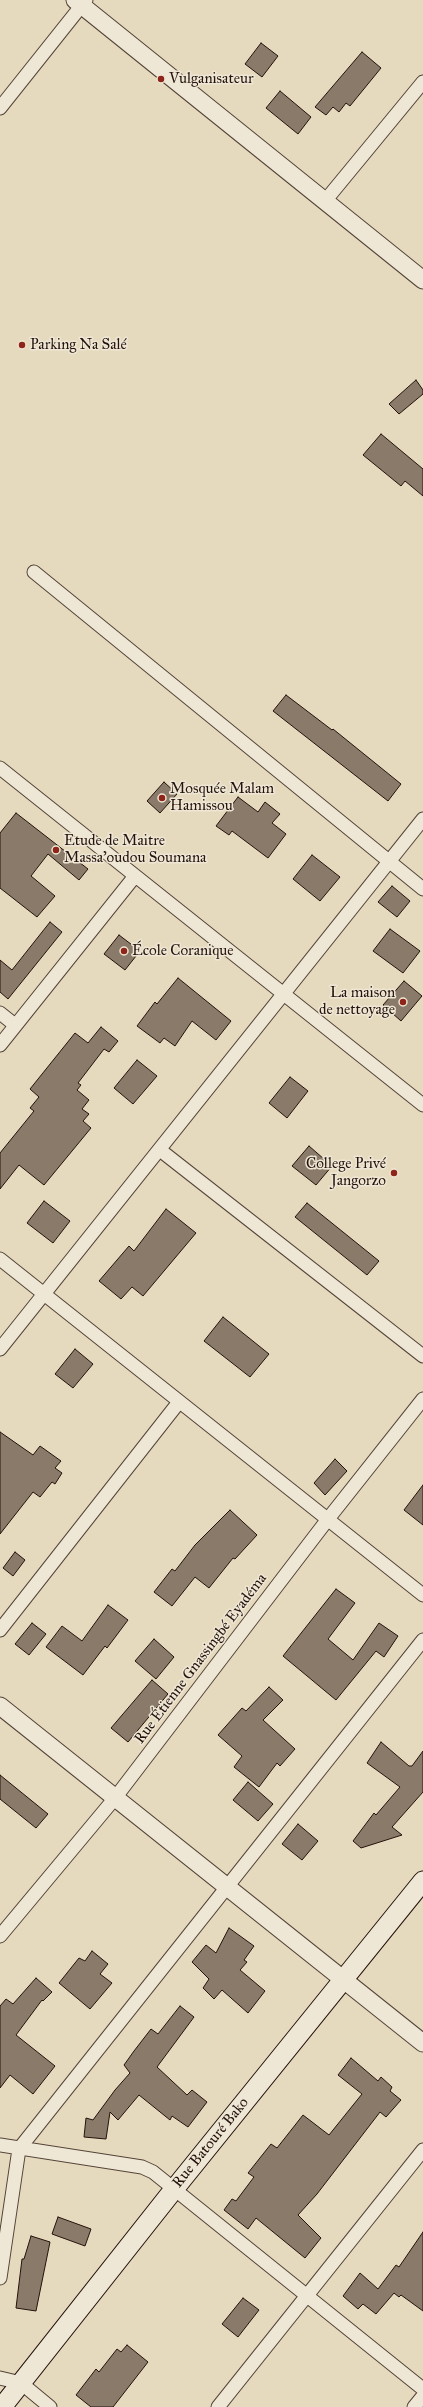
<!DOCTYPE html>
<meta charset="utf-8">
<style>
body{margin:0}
canvas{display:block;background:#e6dabe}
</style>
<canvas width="423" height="2407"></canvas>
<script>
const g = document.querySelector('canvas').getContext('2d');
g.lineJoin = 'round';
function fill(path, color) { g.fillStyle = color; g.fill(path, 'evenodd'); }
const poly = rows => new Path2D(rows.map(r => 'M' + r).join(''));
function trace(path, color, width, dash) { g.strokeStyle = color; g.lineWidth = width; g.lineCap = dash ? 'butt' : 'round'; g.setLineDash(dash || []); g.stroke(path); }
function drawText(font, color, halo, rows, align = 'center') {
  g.font = font + ' "IM FELL Great Primer",serif'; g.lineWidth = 3; g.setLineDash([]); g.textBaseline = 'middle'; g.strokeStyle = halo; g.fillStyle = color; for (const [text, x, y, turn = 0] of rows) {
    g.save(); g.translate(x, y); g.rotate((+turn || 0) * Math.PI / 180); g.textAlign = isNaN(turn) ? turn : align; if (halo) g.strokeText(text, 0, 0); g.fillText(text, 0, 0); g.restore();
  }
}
const building = poly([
 [261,43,278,56,262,77,245,64,261,43],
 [362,52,381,68,350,106,346,103,339,112,333,107,326,115,315,107,362,52],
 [280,91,311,117,298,134,266,108,280,91],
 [416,380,423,390,423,394,399,414,389,404,416,380],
 [381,434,423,469,423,496,405,481,401,486,363,455,381,434],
 [286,695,332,730,333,729,401,784,388,801,273,711,286,695],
 [164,782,177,794,160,813,147,801,164,782],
 [238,797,258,812,265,802,280,814,272,823,286,834,268,858,232,831,229,835,216,826,238,797],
 [16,813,88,869,79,880,48,854,31,876,55,896,37,917,0,888,0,833,16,813],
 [312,855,340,877,320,901,293,879,312,855],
 [392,886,410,901,397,917,378,902,392,886],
 [50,922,62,932,8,999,0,992,0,960,12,970,50,922],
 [390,929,420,951,403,973,373,951,390,929],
 [119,935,140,951,125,970,104,954,119,935],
 [178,978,231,1021,216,1040,192,1021,175,1046,164,1038,160,1043,137,1026,155,1002,157,1004,178,978],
 [404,981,422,996,401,1021,383,1005,404,981],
 [101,1027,118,1041,109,1052,104,1049,78,1083,81,1085,77,1090,89,1100,82,1109,89,1114,83,1121,91,1128,44,1185,19,1165,0,1189,0,1153,34,1111,30,1108,39,1097,30,1089,75,1033,88,1043,101,1027],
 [137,1060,157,1076,133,1104,114,1088,137,1060],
 [290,1077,308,1091,287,1118,269,1103,290,1077],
 [309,1146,332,1166,316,1185,292,1166,309,1146],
 [44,1201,70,1221,53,1243,27,1223,44,1201],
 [307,1203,379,1261,367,1275,295,1217,307,1203],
 [166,1209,196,1233,143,1296,132,1287,121,1299,99,1281,129,1246,134,1251,166,1209],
 [223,1317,269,1354,250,1377,204,1341,223,1317],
 [75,1349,93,1364,73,1388,55,1374,75,1349],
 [0,1432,33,1455,40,1446,61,1461,55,1468,62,1473,55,1484,52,1482,40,1497,33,1492,0,1534,0,1432],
 [335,1459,347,1471,325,1495,314,1483,335,1459],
 [423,1485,423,1525,404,1510,423,1485],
 [230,1510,257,1535,235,1559,233,1558,209,1588,195,1577,172,1606,154,1592,172,1569,175,1571,195,1545,230,1510],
 [15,1552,25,1560,13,1576,3,1568,15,1552],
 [336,1589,355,1603,328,1639,353,1660,379,1623,398,1636,384,1657,376,1651,336,1700,283,1656,336,1589],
 [108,1605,128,1620,107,1648,105,1646,83,1675,46,1647,62,1626,82,1641,108,1605],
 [32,1623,46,1634,29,1655,15,1644,32,1623],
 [154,1639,174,1657,156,1679,135,1661,154,1639],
 [152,1680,168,1694,128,1742,111,1728,152,1680],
 [269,1687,283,1700,263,1720,295,1749,280,1766,277,1763,259,1787,234,1767,242,1756,218,1735,242,1708,246,1711,269,1687],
 [381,1742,409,1766,412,1766,423,1751,423,1792,392,1827,402,1835,361,1848,353,1841,374,1813,376,1815,400,1787,367,1763,381,1742],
 [0,1775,48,1814,36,1828,0,1799,0,1775],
 [248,1782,273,1804,258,1821,233,1800,248,1782],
 [298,1824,318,1841,302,1860,282,1844,298,1824],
 [229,1928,254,1946,244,1960,247,1962,240,1970,265,1991,248,2013,222,1990,214,1999,203,1988,209,1979,192,1962,206,1945,216,1953,229,1928],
 [92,1951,108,1964,100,1974,112,1983,90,2009,59,1983,79,1958,85,1961,92,1951],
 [36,1978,52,1992,43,2001,42,2000,16,2035,55,2066,33,2094,10,2075,0,2088,0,2006,6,1999,13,2004,36,1978],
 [180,2006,194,2017,157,2067,187,2095,192,2090,207,2102,188,2127,172,2116,170,2120,139,2095,118,2120,110,2112,106,2139,84,2137,86,2118,93,2120,115,2090,130,2073,124,2065,134,2051,151,2029,158,2034,180,2006],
 [351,2058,378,2081,381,2077,392,2087,390,2091,401,2100,386,2117,380,2112,317,2194,298,2215,321,2238,305,2258,256,2218,248,2229,224,2210,232,2199,236,2201,254,2177,248,2173,271,2144,277,2148,303,2115,329,2135,362,2094,338,2075,351,2058],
 [58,2217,91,2229,85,2246,52,2234,58,2217],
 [423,2232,423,2311,401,2295,399,2297,394,2293,376,2314,363,2304,358,2309,343,2296,360,2273,378,2289,396,2265,399,2267,423,2232],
 [31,2236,50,2242,36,2311,16,2308,22,2259,24,2259,31,2236],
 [243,2298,259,2310,238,2337,222,2324,243,2298],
 [127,2345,148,2362,113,2407,91,2407,76,2395,96,2369,99,2372,117,2349,121,2352,127,2345]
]);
fill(building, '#897a69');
trace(building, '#24120c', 1);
const minor = poly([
 [0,108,86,0],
 [325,201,423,82],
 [34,572,423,889],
 [0,768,423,1105],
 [0,1013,15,1025],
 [0,1045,135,876],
 [160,1150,423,1356],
 [0,1259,423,1595],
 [0,1349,423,819],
 [0,1630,179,1402],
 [0,1936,115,1798,328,1519,423,1399],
 [0,2145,142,2167,153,2172,423,2389],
 [0,2278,19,2149,423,1640],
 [0,2378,21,2383,50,2407],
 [218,2407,423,2150],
 [414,2407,423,2396]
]);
const tertiary = poly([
 [75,0,423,280],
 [0,1706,423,2043]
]);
const secondary = poly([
 [2,2407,175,2188,423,1881]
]);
trace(minor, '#544438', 15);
trace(tertiary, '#544438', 19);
trace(secondary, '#24120c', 21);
trace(minor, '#efe7d5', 13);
trace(tertiary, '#efe7d5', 17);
trace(secondary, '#efe7d5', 19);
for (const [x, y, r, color] of [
 [161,79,4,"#8f2418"],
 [22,345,4,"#8f2418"],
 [162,798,4,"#8f2418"],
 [56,850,4,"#8f2418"],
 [124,951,4,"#8f2418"],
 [403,1002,4,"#8f2418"],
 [394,1173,4,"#8f2418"]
]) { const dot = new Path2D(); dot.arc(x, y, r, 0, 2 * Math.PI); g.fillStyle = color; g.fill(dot); trace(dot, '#efe7d5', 1.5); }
drawText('15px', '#24120c', '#efe7d5', [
 ["Vulganisateur",169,79],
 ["Parking Na Salé",30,345],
 ["Mosquée Malam",170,789],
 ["Hamissou",170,806],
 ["Etude de Maitre",64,841],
 ["Massa'oudou Soumana",64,858],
 ["École Coranique",132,951],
 ["La maison",395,993,"right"],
 ["de nettoyage",395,1010,"right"],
 ["College Privé",386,1164,"right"],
 ["Jangorzo",386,1181,"right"]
], 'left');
drawText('15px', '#24120c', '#efe7d5', [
 ["Rue Étienne Gnassingbé Eyadéma",201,1659,-53],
 ["Rue Batouré Bako",211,2143,-51]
]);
</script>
